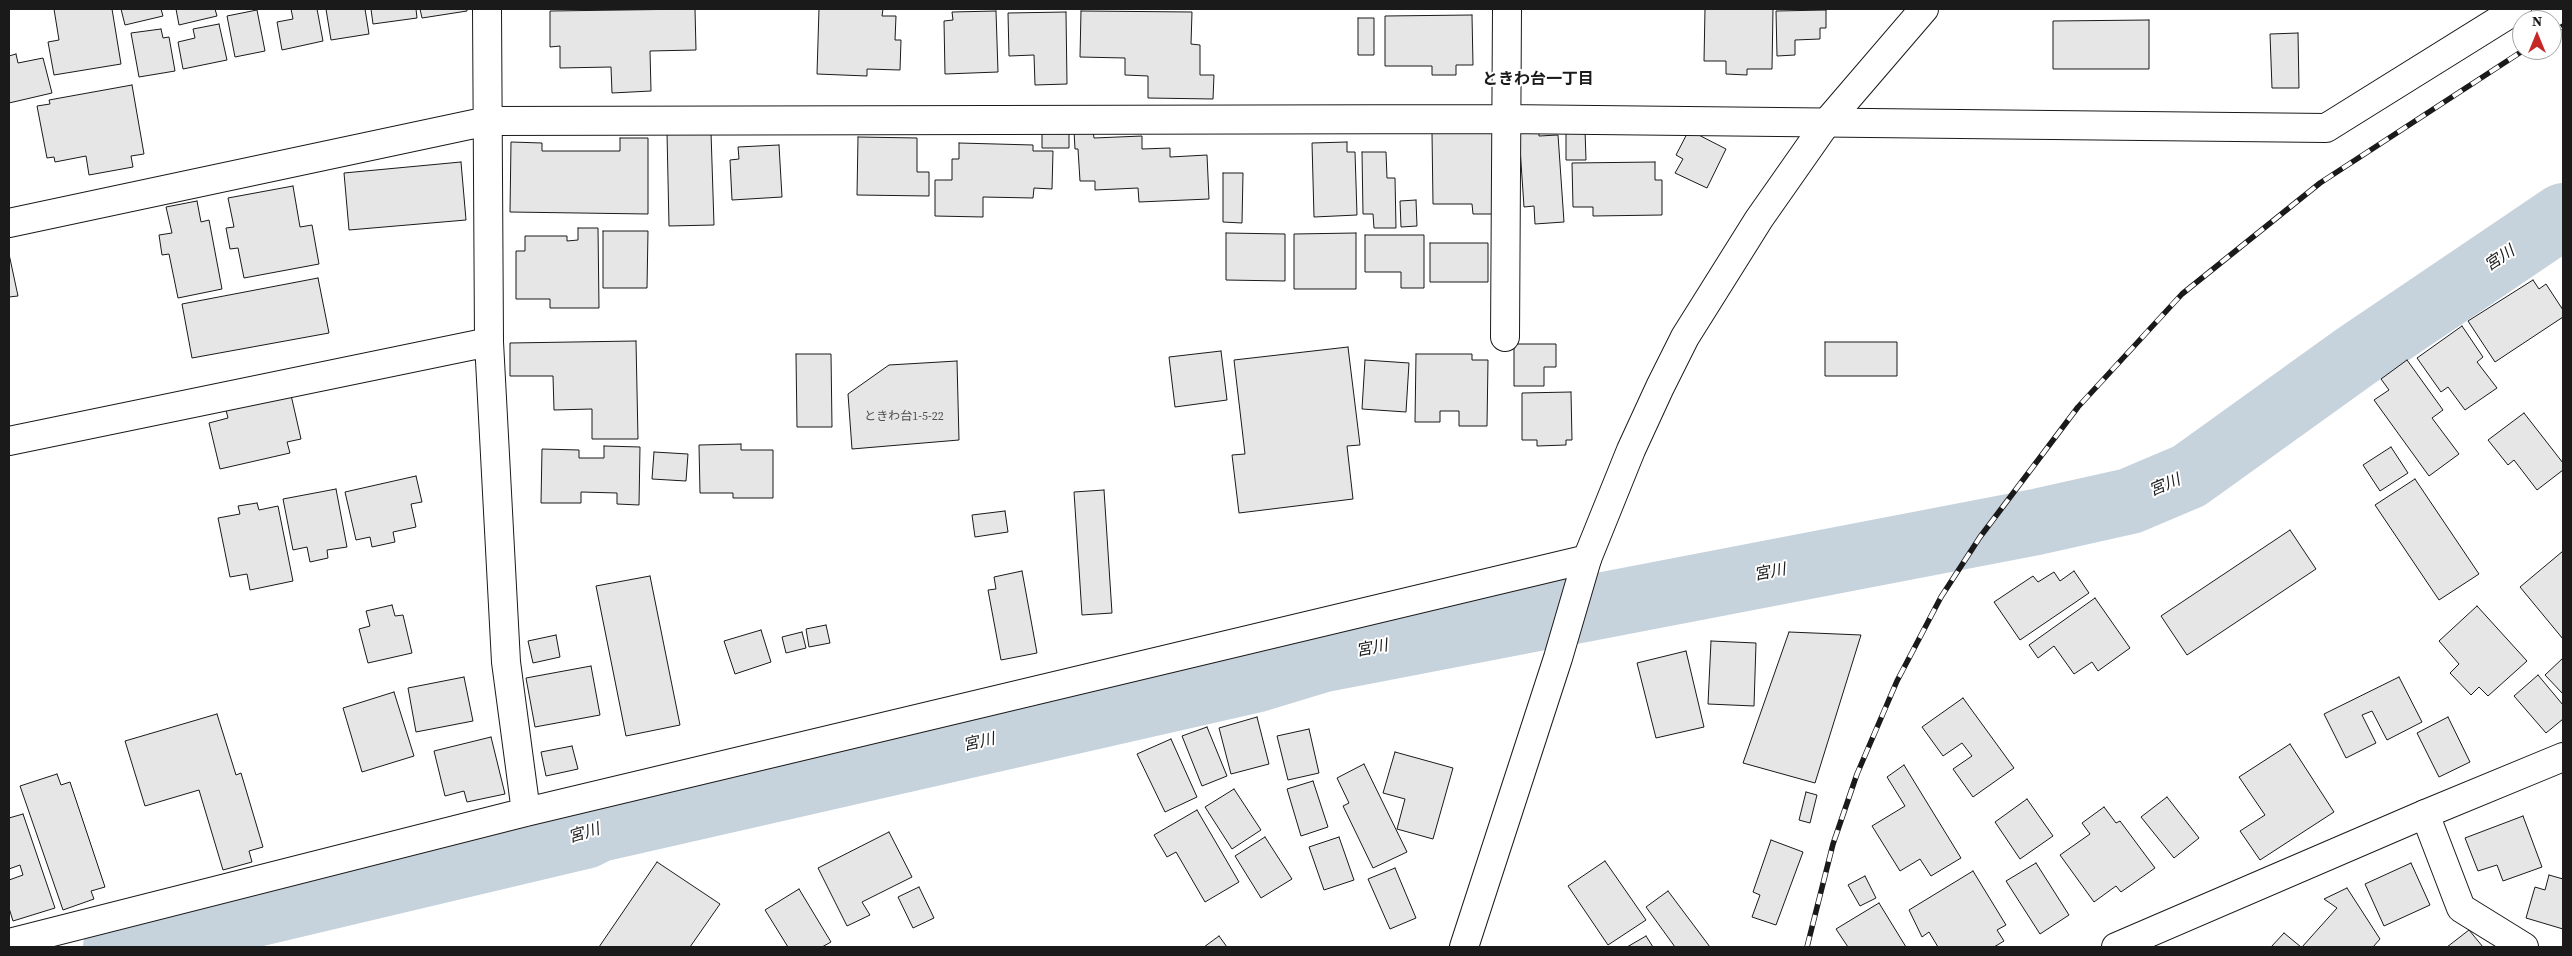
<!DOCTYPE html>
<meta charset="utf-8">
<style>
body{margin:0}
#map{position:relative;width:2572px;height:956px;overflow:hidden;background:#fff;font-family:"Source Serif 4",serif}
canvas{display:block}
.frame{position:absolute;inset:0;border:10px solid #1a1a1a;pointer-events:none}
.north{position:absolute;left:2512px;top:10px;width:50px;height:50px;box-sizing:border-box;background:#fff;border:1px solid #a3a3a3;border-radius:50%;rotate:0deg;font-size:14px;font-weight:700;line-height:20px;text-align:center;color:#1a1a1a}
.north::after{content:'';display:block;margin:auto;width:18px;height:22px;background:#c62828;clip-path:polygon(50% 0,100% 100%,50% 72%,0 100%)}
</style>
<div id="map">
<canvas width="2572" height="956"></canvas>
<div class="frame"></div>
<div class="north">N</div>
</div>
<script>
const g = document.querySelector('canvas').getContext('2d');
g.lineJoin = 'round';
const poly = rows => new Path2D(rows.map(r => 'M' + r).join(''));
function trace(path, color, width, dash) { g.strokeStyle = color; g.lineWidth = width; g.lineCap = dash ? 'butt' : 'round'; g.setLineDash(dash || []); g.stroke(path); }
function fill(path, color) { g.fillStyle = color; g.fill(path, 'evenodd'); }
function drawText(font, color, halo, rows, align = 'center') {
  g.font = font + ' "Source Serif 4","Noto Sans JP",serif'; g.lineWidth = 4; g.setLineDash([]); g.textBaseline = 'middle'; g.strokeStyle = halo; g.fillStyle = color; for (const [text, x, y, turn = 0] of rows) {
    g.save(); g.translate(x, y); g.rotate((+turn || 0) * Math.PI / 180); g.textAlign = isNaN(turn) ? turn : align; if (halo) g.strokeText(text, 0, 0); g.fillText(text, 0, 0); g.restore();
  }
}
trace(poly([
 [116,947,585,836,599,829,1258,679,1324,659,2036,522,2130,501,2189,476,2356,356,2563,216]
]), '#c6d2dc', 66);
const building = poly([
 [54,9,112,9,121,64,54,75,48,42,59,40,54,9],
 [121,9,161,9,163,16,125,25,121,9],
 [176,9,215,9,217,16,179,25,176,9],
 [291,9,317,9,323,41,282,50,277,22,293,19,291,9],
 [326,9,365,9,369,34,331,40,326,9],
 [371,9,416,9,417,18,373,24,371,9],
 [420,9,467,9,467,11,422,18,420,9],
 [695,9,696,50,650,51,651,91,612,93,611,67,560,68,560,46,550,47,550,11,695,9],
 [819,9,883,9,882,16,896,16,895,40,901,40,900,70,867,69,867,76,817,74,819,9],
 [1705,9,1773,9,1772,69,1747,69,1747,75,1726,74,1726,61,1704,61,1705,9],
 [257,10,265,51,235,57,227,16,257,10],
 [1826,10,1826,28,1820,28,1820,39,1795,40,1795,55,1777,56,1776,11,1826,10],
 [996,11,998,72,945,74,944,21,953,20,952,12,996,11],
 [1081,11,1192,12,1191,44,1200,45,1200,75,1214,75,1213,99,1148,98,1148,76,1125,75,1125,58,1080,57,1081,11],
 [1066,12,1067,84,1035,85,1034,55,1009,56,1008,13,1066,12],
 [1472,15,1473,65,1456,65,1456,75,1432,75,1432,66,1385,66,1385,16,1472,15],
 [1358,18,1374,18,1374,55,1358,55,1358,18],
 [2149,20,2149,69,2053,69,2053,21,2149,20],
 [219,24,227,60,183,69,178,42,195,38,193,29,219,24],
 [161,29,163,38,169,37,175,71,139,77,131,33,161,29],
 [2298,33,2299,88,2272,88,2270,34,2298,33],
 [16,54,18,63,43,58,52,93,9,103,9,56,16,54],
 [132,85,144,154,131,156,133,167,89,175,86,156,55,162,54,157,47,158,37,106,50,104,49,100,132,85],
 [1093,130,1094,138,1142,136,1142,149,1170,148,1170,157,1207,155,1209,199,1139,202,1138,188,1095,190,1095,181,1080,181,1078,149,1075,149,1074,131,1093,130],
 [1566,130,1585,130,1586,160,1566,160,1566,130],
 [1689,130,1726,149,1707,188,1675,173,1683,159,1676,155,1689,130],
 [711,132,714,225,669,226,667,133,711,132],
 [1042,132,1069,132,1069,148,1042,148,1042,132],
 [1493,132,1494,214,1473,214,1472,204,1433,204,1432,133,1493,132],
 [1539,132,1539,136,1558,135,1564,222,1535,224,1534,206,1524,207,1519,133,1539,132],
 [858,137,917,138,917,172,929,172,929,196,857,195,858,137],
 [620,138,648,138,648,214,510,212,511,142,542,143,542,151,620,151,620,138],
 [1347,142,1347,152,1355,152,1357,215,1314,217,1312,143,1347,142],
 [959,143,1033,145,1033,151,1053,151,1052,189,1034,188,1033,198,983,197,983,217,935,216,935,180,952,180,952,159,959,159,959,143],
 [779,145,782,197,732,200,730,160,739,159,738,147,779,145],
 [1362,152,1386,152,1387,178,1395,178,1396,228,1374,228,1373,214,1363,214,1362,152],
 [461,162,466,220,349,230,344,173,461,162],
 [1655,162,1655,180,1662,180,1662,215,1593,216,1593,207,1573,207,1572,163,1655,162],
 [1223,173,1243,173,1242,223,1223,222,1223,173],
 [293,186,300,227,312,225,319,264,244,278,238,248,230,249,226,228,234,227,228,198,293,186],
 [1416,200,1417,226,1401,227,1400,201,1416,200],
 [197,201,201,222,209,220,222,289,178,298,169,254,162,255,159,235,172,233,166,207,197,201],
 [578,228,598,228,599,308,550,308,550,299,516,299,516,251,525,251,525,236,567,236,567,241,578,240,578,228],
 [603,231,648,231,647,288,603,288,603,231],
 [1226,233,1285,234,1285,281,1226,280,1226,233],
 [1356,233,1356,289,1294,289,1294,234,1356,233],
 [1365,235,1424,235,1424,288,1401,288,1401,272,1365,272,1365,235],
 [1430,243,1488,243,1488,282,1430,282,1430,243],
 [9,254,18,296,9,297,9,254],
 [318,278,329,333,192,358,182,304,318,278],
 [2533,280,2539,289,2546,284,2563,310,2563,317,2495,362,2468,321,2533,280],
 [2462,326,2483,357,2477,362,2497,388,2465,410,2448,387,2441,392,2417,358,2462,326],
 [636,341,638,439,592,439,592,409,554,410,553,376,510,376,510,343,636,341],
 [1825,342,1897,342,1897,376,1825,376,1825,342],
 [1514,344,1556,344,1556,367,1544,367,1544,386,1514,386,1514,344],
 [1348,347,1360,445,1347,446,1353,499,1239,513,1232,455,1245,454,1234,360,1348,347],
 [1221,351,1227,400,1175,407,1169,357,1221,351],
 [796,354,831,354,832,427,797,427,796,354],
 [1416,354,1472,354,1472,360,1488,360,1487,426,1459,426,1459,411,1440,411,1440,422,1415,422,1416,354],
 [1365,360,1409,363,1406,412,1362,409,1365,360],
 [2407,360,2443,410,2432,418,2459,454,2429,476,2374,400,2389,390,2381,379,2407,360],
 [957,361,959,440,852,449,848,394,889,365,957,361],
 [1571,392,1572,440,1566,440,1566,445,1537,446,1537,440,1522,440,1522,393,1571,392],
 [291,395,301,439,287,442,290,453,220,469,209,423,228,418,226,410,291,395],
 [2524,413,2563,463,2563,470,2537,490,2514,460,2508,465,2488,440,2524,413],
 [741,444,741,450,773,450,773,498,733,498,733,493,700,493,699,445,741,444],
 [604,446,640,447,639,505,617,504,617,493,581,492,581,503,541,503,542,449,579,450,579,458,604,458,604,446],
 [2391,447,2408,473,2380,491,2363,465,2391,447],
 [654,452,688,454,686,481,652,479,654,452],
 [416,476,422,502,411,504,416,527,393,532,395,542,372,547,370,537,356,540,345,492,416,476],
 [2415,479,2479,574,2439,600,2375,505,2415,479],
 [336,489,347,547,327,550,328,558,310,562,307,547,293,550,283,499,336,489],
 [1104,490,1112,613,1082,615,1074,492,1104,490],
 [257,503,259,510,278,506,293,581,250,590,247,574,230,577,218,518,240,514,238,506,257,503],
 [1005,511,1008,532,975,537,972,515,1005,511],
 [2290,530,2316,569,2187,655,2161,616,2290,530],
 [2563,551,2563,639,2520,587,2563,551],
 [1022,571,1037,653,1001,660,988,590,996,589,994,577,1022,571],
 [2074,571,2089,593,2020,640,1994,602,2033,576,2038,582,2054,572,2060,581,2074,571],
 [650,576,680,725,626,736,596,586,650,576],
 [2095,598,2130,648,2098,671,2092,662,2074,674,2054,646,2038,658,2029,645,2095,598],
 [392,605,395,616,403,615,412,653,368,663,359,629,370,626,366,611,392,605],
 [2477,606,2527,661,2488,696,2479,687,2471,695,2450,673,2459,664,2439,641,2477,606],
 [826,625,830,643,809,647,806,629,826,625],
 [761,630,771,662,735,674,724,641,761,630],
 [802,632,806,648,786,653,782,637,802,632],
 [1789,632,1861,635,1815,783,1743,763,1789,632],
 [556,635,560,657,533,663,528,641,556,635],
 [1711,641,1756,643,1754,706,1708,704,1711,641],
 [1686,651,1704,727,1656,738,1637,663,1686,651],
 [2563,658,2563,694,2545,675,2563,658],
 [591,666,600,715,535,727,526,678,591,666],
 [2538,675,2563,705,2563,719,2546,733,2514,696,2538,675],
 [464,677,473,721,416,732,408,688,464,677],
 [2399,677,2422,722,2387,740,2372,711,2362,715,2376,743,2346,758,2324,714,2399,677],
 [394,692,414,756,362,772,343,708,394,692],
 [1963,698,2014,768,1973,797,1953,769,1972,756,1962,743,1943,756,1922,727,1963,698],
 [217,714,236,775,241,773,263,847,249,851,252,862,223,870,199,790,145,806,125,741,217,714],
 [1257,717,1269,764,1231,774,1219,728,1257,717],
 [2448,717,2470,762,2439,777,2417,733,2448,717],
 [1207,727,1227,776,1202,786,1182,736,1207,727],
 [1309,729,1319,773,1288,780,1277,736,1309,729],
 [491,737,505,794,467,802,464,791,445,796,434,751,491,737],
 [1171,739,1197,797,1165,812,1137,754,1171,739],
 [2290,744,2334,812,2260,860,2240,831,2265,815,2239,777,2290,744],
 [572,746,578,769,546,776,541,752,572,746],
 [1395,752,1453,768,1433,839,1397,829,1405,799,1383,793,1395,752],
 [1364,764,1407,852,1373,868,1343,806,1349,803,1337,778,1364,764],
 [1904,765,1961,858,1931,876,1920,859,1900,871,1872,826,1905,806,1887,777,1904,765],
 [57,774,61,785,70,782,105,887,91,891,94,899,63,910,20,786,57,774],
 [1313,781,1328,827,1301,836,1287,789,1313,781],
 [1234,789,1261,830,1232,849,1205,807,1234,789],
 [1806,792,1817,795,1810,823,1799,820,1806,792],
 [2167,797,2199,838,2174,858,2141,817,2167,797],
 [2027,799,2053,836,2020,859,1995,822,2027,799],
 [2104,807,2116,823,2120,821,2155,868,2121,892,2116,886,2094,902,2060,855,2090,834,2082,823,2104,807],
 [1197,810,1239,882,1205,902,1176,852,1167,857,1154,835,1197,810],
 [23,814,55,908,13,921,9,908,9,880,23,875,20,865,9,869,9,818,23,814],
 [2523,816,2542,867,2503,881,2497,865,2478,871,2465,838,2523,816],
 [889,832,912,877,862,902,870,915,847,926,818,868,889,832],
 [1265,837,1292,879,1261,898,1235,856,1265,837],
 [1339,837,1354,880,1324,890,1309,847,1339,837],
 [1771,840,1803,852,1776,925,1752,917,1760,895,1753,892,1771,840],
 [1605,861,1646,920,1608,945,1568,886,1605,861],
 [657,862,720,904,690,947,599,947,657,862],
 [2036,863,2069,915,2040,934,2006,881,2036,863],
 [2411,863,2430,905,2384,926,2365,884,2411,863],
 [1395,868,1416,918,1390,929,1368,879,1395,868],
 [1973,871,2006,925,1997,930,2004,941,1994,947,1938,947,1929,932,1922,937,1909,910,1973,871],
 [2549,875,2563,879,2563,929,2526,918,2535,887,2545,890,2549,875],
 [1865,876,1876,898,1860,906,1848,885,1865,876],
 [919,887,934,918,913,928,898,897,919,887],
 [2347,888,2380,939,2373,947,2302,947,2337,908,2324,899,2347,888],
 [799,889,831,942,822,947,788,947,765,910,799,889],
 [1668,891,1710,947,1675,947,1646,907,1668,891],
 [1879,903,1906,947,1848,947,1836,929,1879,903],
 [2469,930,2483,947,2447,947,2469,930],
 [2284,933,2301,947,2271,947,2284,933],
 [1219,936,1227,947,1204,947,1219,936],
 [1646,936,1653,947,1627,947,1646,936]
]);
fill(building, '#e6e6e6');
trace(building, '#1a1a1a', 1);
const minor = poly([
 [487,9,489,342,506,662,526,812],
 [9,223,488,121,1504,119,2326,128,2517,9],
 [1505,337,1507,9],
 [9,441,489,342],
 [2425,814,2461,908,2524,947],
 [9,943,526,812,1587,559]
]);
const tertiary = poly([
 [1464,947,1558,658,1587,559,1631,450,1660,387,1685,337,1759,219,1827,122,1924,9],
 [2116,947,2425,814,2563,757]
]);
trace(minor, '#1a1a1a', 30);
trace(tertiary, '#1a1a1a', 30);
trace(minor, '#fff', 28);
trace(tertiary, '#fff', 28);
const rail = poly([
 [2552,33,2563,26],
 [1807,947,1833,844,1857,774,1897,681,1941,597,1980,537,2078,407,2182,294,2320,183,2524,50]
]);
trace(rail, '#1a1a1a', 5.5);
trace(rail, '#fff', 4, [11]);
drawText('12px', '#4d4d4d', null, [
 ["ときわ台1-5-22",904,417]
]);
drawText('bold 16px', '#1a1a1a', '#fff', [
 ["ときわ台一丁目",1538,80]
]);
drawText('italic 16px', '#1a1a1a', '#fff', [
 ["宮川",2500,259,-34],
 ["宮川",2165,486,-23],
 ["宮川",1770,573,-11],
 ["宮川",1372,649,-11],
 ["宮川",979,743,-13],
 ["宮川",584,834,-17]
]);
</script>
